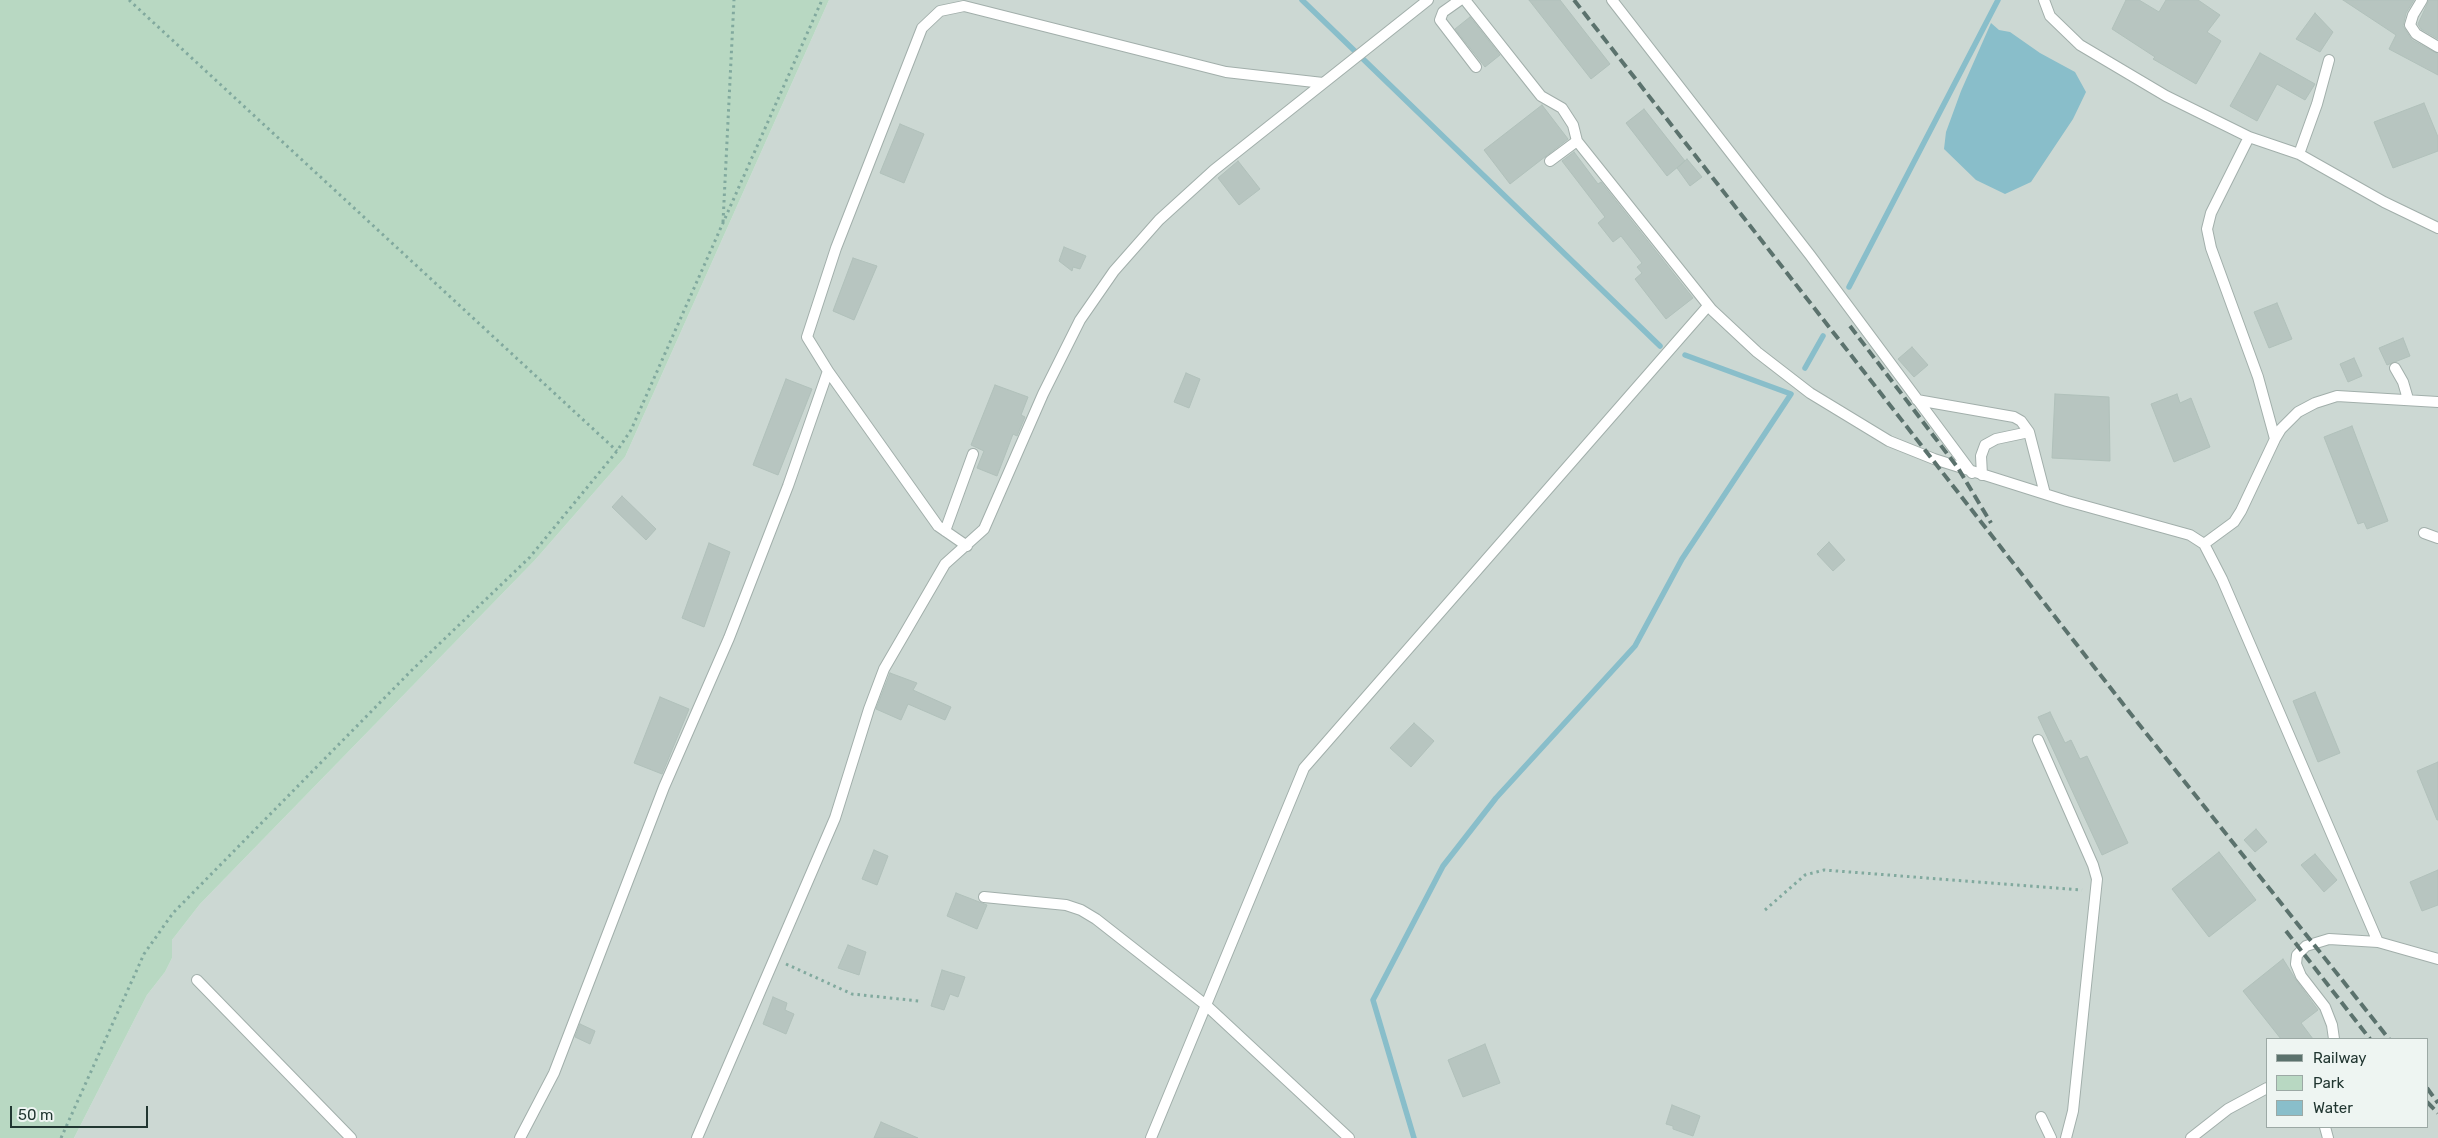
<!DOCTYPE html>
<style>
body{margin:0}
#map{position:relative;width:2438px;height:1138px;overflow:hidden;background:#dee8e4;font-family:Rubik,sans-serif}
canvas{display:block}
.legend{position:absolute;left:2266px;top:1038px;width:162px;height:90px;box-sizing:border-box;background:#eef5f2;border:1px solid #9ca9a5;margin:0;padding:6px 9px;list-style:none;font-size:15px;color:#213631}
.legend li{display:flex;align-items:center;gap:10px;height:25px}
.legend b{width:25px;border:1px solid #9ca9a5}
.scale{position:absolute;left:10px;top:1106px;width:138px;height:22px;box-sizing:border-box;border:2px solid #213631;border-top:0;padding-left:6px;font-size:15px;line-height:18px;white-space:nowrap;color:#213631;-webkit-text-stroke:4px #eef5f2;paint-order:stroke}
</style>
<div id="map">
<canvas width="2438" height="1138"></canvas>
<ul class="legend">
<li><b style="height:6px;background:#5b726d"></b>Railway</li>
<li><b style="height:14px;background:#b8d8c2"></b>Park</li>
<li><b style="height:14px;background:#89beca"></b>Water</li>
</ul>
<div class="scale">50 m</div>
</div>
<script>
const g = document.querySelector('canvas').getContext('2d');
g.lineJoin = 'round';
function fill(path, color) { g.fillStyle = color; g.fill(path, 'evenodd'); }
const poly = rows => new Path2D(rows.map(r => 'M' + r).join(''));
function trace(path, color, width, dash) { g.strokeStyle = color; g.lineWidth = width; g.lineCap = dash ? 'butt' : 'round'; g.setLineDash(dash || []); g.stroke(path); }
fill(poly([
 [829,0,2438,0,2438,1138,74,1138,147,995,165,972,172,958,172,940,200,904,535,560,625,457],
 [2267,1039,2427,1039,2427,1127,2267,1127]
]), '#ccd8d3');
fill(poly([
 [0,0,829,0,625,457,535,560,200,904,172,940,172,958,165,972,147,995,74,1138,0,1138]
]), '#b8d8c2');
fill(poly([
 [1991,23,1999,30,2010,32,2040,53,2075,72,2086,92,2073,119,2031,182,2005,194,1976,180,1944,149,1946,132,1961,91]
]), '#89beca');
trace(poly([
 [1302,0,1660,346],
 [1849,287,1998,0],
 [1805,368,1823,336],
 [1414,1138,1373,1000,1443,866,1496,798,1635,646,1682,559,1791,394,1685,355]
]), '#89beca', 5.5);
const building = poly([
 [1529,0,1560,0,1610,64,1591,79,1529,0],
 [2126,0,2139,0,2159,12,2166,0,2198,0,2220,15,2207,32,2221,41,2196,84,2153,59,2155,57,2112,29,2126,0],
 [2343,0,2414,0,2406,13,2403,26,2412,40,2438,54,2438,75,2389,49,2396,35,2343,0],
 [2429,0,2438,0,2438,39,2421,29,2418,24,2429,0],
 [2315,13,2333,32,2320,52,2296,39,2315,13],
 [1470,17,1500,55,1485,67,1455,29,1470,17],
 [2260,53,2315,84,2305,100,2277,84,2257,121,2230,106,2260,53],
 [2424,103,2438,137,2438,151,2393,168,2374,122,2424,103],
 [1542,105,1568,139,1510,184,1484,150,1542,105],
 [1644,109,1685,161,1667,176,1626,123,1644,109],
 [900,124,924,134,904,183,880,173,900,124],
 [1574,152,1598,184,1601,182,1693,298,1666,319,1635,279,1642,273,1637,267,1642,263,1621,236,1613,242,1598,223,1605,217,1562,161,1574,152],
 [1687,159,1702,177,1690,186,1677,168,1687,159],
 [1238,161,1260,189,1239,205,1218,178,1238,161],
 [1064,247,1086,256,1080,269,1073,267,1072,271,1059,261,1064,247],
 [853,258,877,266,854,320,833,311,853,258],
 [2277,303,2292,339,2269,348,2254,312,2277,303],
 [2403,338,2410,356,2387,365,2379,348,2403,338],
 [1912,347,1928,365,1914,377,1898,359,1912,347],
 [2354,358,2362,376,2348,382,2340,364,2354,358],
 [1186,373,1200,379,1189,408,1174,402,1186,373],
 [786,379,812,389,778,475,753,465,786,379],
 [995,385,1028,397,1021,415,1025,417,1017,436,1013,434,997,476,977,468,984,451,971,445,995,385],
 [2055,394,2109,397,2110,461,2052,458,2055,394],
 [2177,394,2180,403,2191,398,2210,447,2174,462,2151,404,2177,394],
 [2352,426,2388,521,2367,529,2364,522,2358,524,2324,437,2352,426],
 [622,496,656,529,646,540,612,507,622,496],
 [1829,542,1845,560,1833,571,1817,554,1829,542],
 [709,543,730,552,704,627,682,618,709,543],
 [890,673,917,683,913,690,951,707,945,720,908,704,901,720,876,709,890,673],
 [2315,692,2340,753,2318,762,2293,701,2315,692],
 [660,697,689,709,662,774,634,763,660,697],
 [2050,712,2065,743,2071,740,2080,759,2087,756,2128,843,2102,855,2038,717,2050,712],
 [1414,723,1434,741,1411,767,1390,748,1414,723],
 [2438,762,2438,820,2437,820,2417,771,2438,762],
 [2256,829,2267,842,2255,852,2244,840,2256,829],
 [874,850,888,856,877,885,862,879,874,850],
 [2219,852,2256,900,2209,937,2172,889,2219,852],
 [2315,854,2337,880,2324,892,2301,865,2315,854],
 [2438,870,2438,905,2422,911,2410,882,2438,870],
 [956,893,987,905,977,929,947,916,956,893],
 [848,945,866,952,859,975,838,968,848,945],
 [2283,959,2296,980,2318,1010,2301,1023,2313,1039,2281,1039,2243,991,2283,959],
 [942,970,965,977,958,997,950,994,944,1010,931,1006,942,970],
 [773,997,787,1003,785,1010,794,1014,786,1034,763,1024,773,997],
 [580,1024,595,1031,590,1044,575,1037,580,1024],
 [1485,1044,1500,1083,1463,1097,1448,1060,1485,1044],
 [1672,1105,1700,1116,1693,1136,1673,1129,1673,1126,1666,1124,1672,1105],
 [881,1122,918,1138,874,1138,881,1122]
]);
fill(building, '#b7c5c0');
trace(building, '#b1c1bb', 1);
const service = poly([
 [1460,0,1443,12,1440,20,1476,67],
 [1465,0,1541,96,1562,108,1573,125,1577,141,1712,310,1757,352,1810,393,1889,441,1934,459,2067,501,2190,535,2204,544],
 [1612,0,1810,255,1972,473],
 [2044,0,2050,16,2080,45,2166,96,2249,137,2299,154,2384,202,2438,228],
 [2422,0,2413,15,2410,25,2416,34,2438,47],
 [2249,137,2211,213,2207,229,2211,248,2258,377,2275,439],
 [2299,154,2317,104,2329,60],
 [1550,161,1577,141],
 [2395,368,2403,382,2408,399],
 [828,371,938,526,967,546],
 [1917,400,2014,417,2021,421,2029,432],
 [1982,475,1981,456,1985,445,1996,439,2029,432,2045,494],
 [945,531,973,454],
 [2424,533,2438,538],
 [2038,740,2093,865,2097,879,2073,1111,2066,1138],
 [984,897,1066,905,1081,910,1096,919,1207,1006,1349,1138],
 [2378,942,2222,579,2204,544,2234,522,2241,511,2275,439,2281,429,2298,412,2315,403,2337,396,2438,402],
 [197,980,351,1138],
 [2334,1039,2332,1025,2325,1007,2301,976,2296,964,2297,955,2306,946,2329,939,2378,942,2438,959],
 [2041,1117,2051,1138],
 [2325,1127,2328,1138],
 [520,1138,554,1073,664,787,729,638,788,486,828,371,807,337,836,248,922,28,940,11,964,6,1226,72,1323,83],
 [697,1138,835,818,869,709,884,669,945,564,984,529,1043,394,1080,320,1114,271,1159,220,1214,170,1428,0],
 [1151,1138,1304,768,1708,306],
 [2191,1138,2228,1109,2267,1088]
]);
trace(service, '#a2afab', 12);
trace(poly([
 [129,0,617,451],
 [723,222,734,0],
 [1765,910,1805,875,1824,870,2082,890],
 [786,964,852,994,919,1001],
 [61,1138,144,954,173,913,412,670,530,557,617,451,631,430,822,0]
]), '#81a99e', 3, [2.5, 4]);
trace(service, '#fff', 10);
trace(poly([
 [1574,0,2134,718,2389,1039],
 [1850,326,1958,468,1991,523],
 [2286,931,2370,1039],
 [2427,1088,2438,1103],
 [2427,1102,2438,1113]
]), '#5b726d', 4, [10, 5]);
</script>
